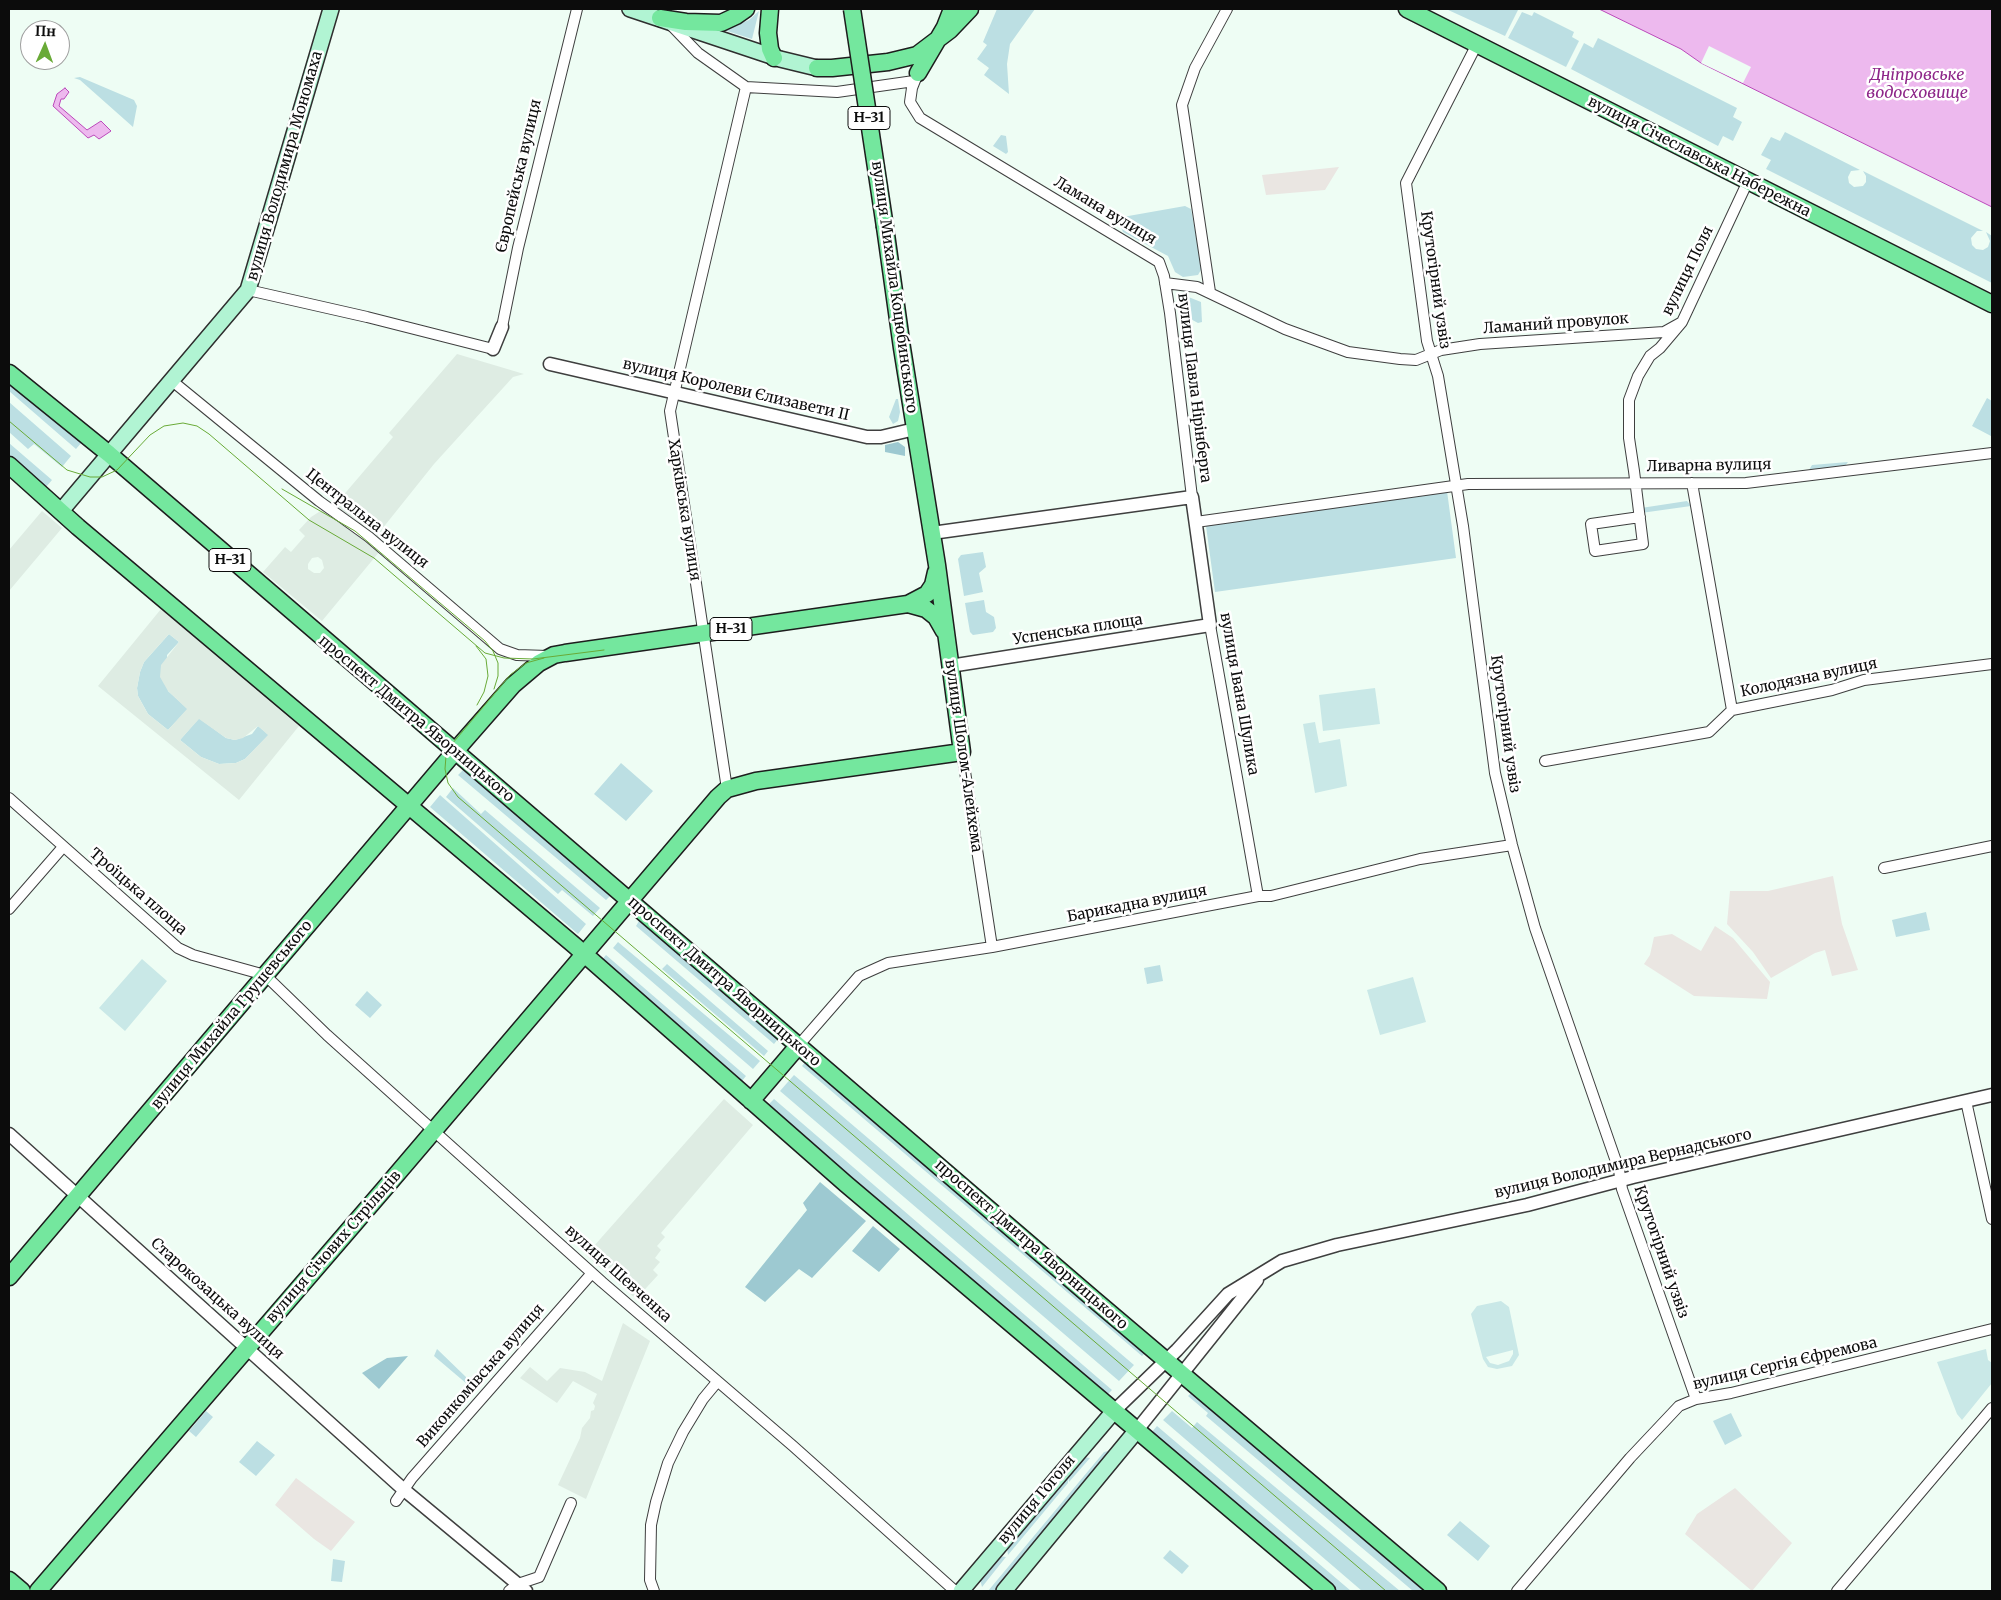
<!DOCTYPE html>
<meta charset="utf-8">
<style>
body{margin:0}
#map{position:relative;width:2001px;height:1600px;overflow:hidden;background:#eefdf4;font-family:Merriweather,serif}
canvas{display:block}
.frame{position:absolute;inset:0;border:10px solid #0c0c0c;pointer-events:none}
.north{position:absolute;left:20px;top:20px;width:50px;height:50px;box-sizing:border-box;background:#fff;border:1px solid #9e9e9e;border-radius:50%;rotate:2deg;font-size:14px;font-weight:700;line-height:20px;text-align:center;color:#0c0c0c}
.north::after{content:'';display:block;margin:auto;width:18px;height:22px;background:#69aa37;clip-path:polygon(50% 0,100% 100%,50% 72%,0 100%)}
</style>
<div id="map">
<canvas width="2001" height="1600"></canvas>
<div class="frame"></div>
<div class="north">Пн</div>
</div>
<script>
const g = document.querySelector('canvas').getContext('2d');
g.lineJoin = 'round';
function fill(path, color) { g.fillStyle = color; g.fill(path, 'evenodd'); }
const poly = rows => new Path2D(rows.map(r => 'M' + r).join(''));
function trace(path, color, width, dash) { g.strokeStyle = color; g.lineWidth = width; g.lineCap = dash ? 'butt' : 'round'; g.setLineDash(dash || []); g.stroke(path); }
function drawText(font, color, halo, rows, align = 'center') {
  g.font = font + ' Merriweather,serif'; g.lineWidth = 5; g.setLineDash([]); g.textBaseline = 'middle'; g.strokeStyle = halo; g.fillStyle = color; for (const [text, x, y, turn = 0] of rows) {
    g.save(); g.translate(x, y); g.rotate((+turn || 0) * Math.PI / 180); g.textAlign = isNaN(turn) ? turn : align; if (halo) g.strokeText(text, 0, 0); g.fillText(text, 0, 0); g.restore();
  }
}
fill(poly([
 [1339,167,1325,190,1266,195,1262,175],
 [1833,876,1842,924,1858,970,1832,976,1825,950,1815,953,1771,978,1753,952,1727,924,1730,891,1768,891],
 [1715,926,1733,938,1770,982,1767,999,1694,996,1644,964,1650,955,1654,937,1672,934,1701,951],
 [296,1478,355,1522,331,1551,314,1539,275,1505],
 [1735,1488,1792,1543,1752,1591,1685,1534,1697,1514]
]), '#eae6e2');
fill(poly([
 [997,9,1035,9,1010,44,1007,64,1009,94,984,75,989,68,977,59,987,45,983,42],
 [1446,9,1517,9,1518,10,1505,36],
 [759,11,752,39,724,30,749,20],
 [1522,12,1532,16,1534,12,1574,32,1572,37,1579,41,1566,67,1508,38],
 [1598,38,1737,108,1733,117,1742,122,1733,141,1723,136,1718,146,1571,69,1584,43,1593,48],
 [80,77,134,100,137,106,133,127,80,80,74,78],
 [1785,132,1860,170,1851,171,1848,177,1849,183,1854,187,1863,186,1866,182,1866,176,1863,171,1983,231,1977,231,1971,238,1972,245,1976,249,1983,250,1988,247,1990,241,1986,232,1992,236,1992,283,1766,169,1771,160,1761,155,1771,137,1780,141],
 [1001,135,1006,136,1008,152,1006,154,993,146],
 [1185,206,1191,209,1202,268,1198,275,1183,277,1175,272,1168,256,1123,232,1117,218],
 [1186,296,1201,302,1202,322,1198,323,1185,316,1182,300],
 [9,380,82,442,76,449,9,391],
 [1987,398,1992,401,1991,436,1972,426],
 [896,399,898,399,900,412,898,421,893,424,889,417],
 [9,402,71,456,62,467,34,444,28,449,9,432],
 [9,443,52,480,46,487,9,455],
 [1848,462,1844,467,1810,472,1809,470,1812,465],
 [1447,491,1456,558,1215,592,1206,526],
 [1687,501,1691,506,1641,513,1641,508],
 [983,552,986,567,979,573,983,592,964,596,958,559,961,555],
 [984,600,986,612,994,617,996,628,993,632,973,635,970,632,965,603],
 [169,634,179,642,167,655,168,691,188,709,168,730,148,714,138,696,137,688,140,672,144,662],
 [199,718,226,738,235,740,252,734,258,726,269,735,245,759,236,763,219,764,201,757,180,740],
 [621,763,653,791,626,821,594,794],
 [463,770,611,895,606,900,458,775],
 [453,788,481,814,485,810,600,908,593,916,562,890,558,894,446,797],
 [440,795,586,924,578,934,430,807],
 [1926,912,1930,930,1896,937,1892,920],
 [639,921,778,1039,774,1044,636,926],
 [618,942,760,1061,753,1069,613,948],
 [606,955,746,1076,742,1081,601,961],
 [667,964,768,1051,764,1056,662,969],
 [1160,965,1163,981,1147,984,1144,968],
 [367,991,382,1005,370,1018,355,1005],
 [806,1061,1146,1352,1142,1356,802,1066],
 [794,1075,1134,1365,1119,1381,780,1091],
 [774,1099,1112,1390,1107,1395,768,1105],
 [437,1349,466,1377,467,1384,434,1356],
 [1193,1391,1427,1591,1413,1591,1206,1416,1208,1413,1188,1396],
 [206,1411,213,1417,196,1437,189,1431],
 [1172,1411,1192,1428,1197,1422,1400,1591,1362,1591,1163,1420],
 [1731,1413,1742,1436,1725,1445,1713,1421],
 [1157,1426,1351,1591,1336,1591,1151,1433],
 [257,1441,275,1455,256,1476,239,1462],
 [1112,1450,995,1591,988,1591,1104,1452],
 [1083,1457,1090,1458,1069,1482,1068,1477,1068,1483,1008,1555,1007,1548,1009,1545,1070,1473,1074,1472],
 [1460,1521,1490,1546,1478,1561,1447,1535],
 [1170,1550,1189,1566,1182,1574,1163,1558],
 [999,1556,1006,1557,982,1587,980,1579],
 [333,1559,345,1561,342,1582,331,1581]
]), '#bcdfe3');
fill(poly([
 [898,442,905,447,905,456,885,452,885,445],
 [820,1182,866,1221,812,1278,799,1269,765,1302,745,1287,807,1210,803,1203],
 [873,1226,900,1249,879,1272,852,1251],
 [408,1356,379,1389,362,1373,387,1358]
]), '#9dc9d1');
fill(poly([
 [1375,688,1380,724,1323,731,1319,695],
 [1315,722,1319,743,1340,739,1347,786,1315,793,1303,724],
 [142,959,167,981,125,1031,99,1008],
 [1413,977,1426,1022,1380,1035,1367,990],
 [1501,1301,1509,1307,1519,1355,1512,1366,1497,1369,1488,1367,1483,1359,1471,1314,1477,1306],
 [1513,1350,1513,1354,1509,1361,1498,1365,1490,1363,1486,1357],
 [1986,1349,1988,1360,1992,1363,1992,1383,1962,1420,1957,1414,1937,1362]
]), '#c9e8e7');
fill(poly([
 [457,354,524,374,513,377,434,464,382,529,380,551,322,621,263,572,285,547,291,552,305,536,299,530,311,517,341,498,393,437,389,433],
 [318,557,322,560,324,568,320,573,314,573,308,569,308,564,312,558],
 [42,511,62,528,9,591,9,550],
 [161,609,299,726,239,800,98,686],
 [169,634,179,642,161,665,160,677,168,691,187,709,168,730,148,714,138,696,137,688,140,672,144,662],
 [199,719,226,738,235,740,243,738,258,726,268,735,245,759,236,763,219,764,201,757,180,740],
 [724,1099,753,1125,661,1233,665,1237,657,1246,661,1250,655,1258,660,1262,653,1270,658,1275,636,1299,586,1255],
 [623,1323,650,1341,586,1499,558,1485,580,1438,582,1428,590,1418,591,1411,594,1410,595,1406,593,1403,597,1394,573,1381,557,1403,520,1378,530,1367,547,1381,560,1368,585,1372,602,1381]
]), '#deece3');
const water = poly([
 [1599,9,1992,9,1992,207,1701,63,1681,49,1599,9],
 [65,88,69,92,64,99,61,99,59,106,87,130,101,121,111,131,99,139,94,135,88,138,53,106,57,94,65,88]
]);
fill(water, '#edb9ee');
trace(water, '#bb49ba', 1);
fill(poly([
 [1709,46,1751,67,1743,83,1701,63]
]), '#eefdf4');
const minor = poly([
 [671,25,698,53,746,87,837,92,914,81],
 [1477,44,1406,183,1427,341,1438,376,1463,526,1495,773,1512,845,1535,928,1619,1170,1622,1189,1696,1399],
 [918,73,912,88,910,102,920,118,1159,262,1164,276,1170,313,1192,497],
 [1165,283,1197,287,1285,329,1348,352,1400,359,1416,360,1441,350,1480,344,1664,332,1682,322],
 [248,290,367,317,493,349],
 [1210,292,1182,105,1195,68,1227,9],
 [502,327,518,248,577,9],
 [171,380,319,501,369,537,500,649,517,655,548,656],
 [1692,483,1732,710],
 [1640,517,1591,524,1595,551,1643,544,1634,471,1629,438,1629,400,1638,376,1650,356,1660,348,1682,322,1748,181],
 [1196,522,1468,484,1746,483,1992,453],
 [1210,625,1258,896],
 [1732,710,1832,690,1864,680,1992,664],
 [962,752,992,947],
 [1545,761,1709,732,1732,710],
 [727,789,670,411,746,87],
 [9,798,178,948,193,955,265,975,327,1035,602,1282,793,1446,955,1591],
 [1884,868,1992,846],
 [9,909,63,847],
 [798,1046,859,976,888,963,992,947,1258,896,1271,896,1420,859,1512,845],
 [1966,1101,1992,1219],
 [396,1501,412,1478,592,1273],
 [509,1591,518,1584,539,1577,571,1503],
 [654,1591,650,1580,651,1525,656,1502,668,1463,683,1432,703,1399,717,1382],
 [1517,1591,1630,1458,1679,1406,1696,1399,1731,1393,1992,1329],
 [1837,1591,1992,1408]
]);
const tertiary = poly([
 [493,349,502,327],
 [550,364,867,437,881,437,915,429],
 [932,533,1192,497,1210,625,950,666],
 [9,1134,403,1489,526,1591],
 [1114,1411,1177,1350,1228,1294,1282,1261,1337,1245,1527,1205,1633,1177,1992,1095],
 [1137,1430,1257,1280]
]);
const secondary = poly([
 [630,9,780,59,817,68],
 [61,511,248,290,331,9],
 [961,1591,1114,1411],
 [1004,1591,1137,1430]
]);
const primary = poly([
 [770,9,768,33,770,49,774,58],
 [1407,9,1992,304],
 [660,18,686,22,721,23,736,16,746,9],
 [817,68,832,68,888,62,917,55,950,30,970,9],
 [918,73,945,27,952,9],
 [9,373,109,454,1097,1302,1438,1591],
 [9,465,78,527,574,945,846,1184,1327,1591],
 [908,604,926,609,936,617,944,631],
 [751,1101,798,1046],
 [9,1277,463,742,513,685,539,663,554,655,565,653,908,604,927,594,933,585,936,572],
 [9,1580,22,1591],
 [38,1591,385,1188,718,797,727,789,756,781,962,752,937,565,902,348,885,227]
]);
trace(minor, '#3f3f3f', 12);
trace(tertiary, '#3f3f3f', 15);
trace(secondary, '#2e2e2e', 18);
trace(primary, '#1d1d1d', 19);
trace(minor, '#fff', 10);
trace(tertiary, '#fff', 12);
trace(secondary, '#b1f4d3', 15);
trace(primary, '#74e79e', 16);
trace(poly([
 [9,421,67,470,90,477,102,477,117,470,150,435,164,426,183,423,197,426,209,434,309,520,374,558,485,653,504,658,533,659,604,650],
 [282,489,355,531,485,641,493,651,498,663,498,676,494,689],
 [476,646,486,659,488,676,484,692,477,705],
 [544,658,526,663,510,675,452,744,446,756,445,769,448,783,458,797,1386,1591]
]), '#69aa37', 1);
const primaryBridge = poly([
 [852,9,885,227]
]);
trace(primaryBridge, '#1d1d1d', 19, []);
trace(primaryBridge, '#74e79e', 16);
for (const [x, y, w] of [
 [869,118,42],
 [230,560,42],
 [731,629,42]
]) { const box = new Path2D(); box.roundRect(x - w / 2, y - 11.5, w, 23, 4); g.fillStyle = '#fff'; g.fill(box); trace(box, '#0c0c0c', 1); }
drawText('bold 14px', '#0c0c0c', null, [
 ["Н-31",869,118],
 ["Н-31",230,560],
 ["Н-31",731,629]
]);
drawText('15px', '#0c0c0c', '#fff', [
 ["вулиця Січеславська Набережна",1699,157,27],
 ["вулиця Володимира Мономаха",285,166,-74],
 ["Європейська вулиця",519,176,-77],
 ["Ламана вулиця",1105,211,31],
 ["вулиця Поля",1688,271,-64],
 ["Крутогірний узвіз",1435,280,82],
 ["вулиця Михайла Коцюбинського",894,287,82],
 ["Ламаний провулок",1556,324,-4],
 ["вулиця Павла Нірінберга",1194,388,83],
 ["вулиця Королеви Єлизавети ІІ",736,390,13],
 ["Ливарна вулиця",1709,466,-1],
 ["Харківська вулиця",684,510,81],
 ["Центральна вулиця",367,519,38],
 ["Успенська площа",1078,630,-9],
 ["Колодязна вулиця",1809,678,-12],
 ["вулиця Івана Шулика",1239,694,80],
 ["проспект Дмитра Яворницького",416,719,40],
 ["Крутогірний узвіз",1505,724,82],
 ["вулиця Шолом-Алейхема",963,756,82],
 ["Троїцька площа",138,892,41],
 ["Барикадна вулиця",1137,904,-11],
 ["проспект Дмитра Яворницького",724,982,41],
 ["вулиця Михайла Грушевського",232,1015,-50],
 ["вулиця Володимира Вернадського",1623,1164,-13],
 ["проспект Дмитра Яворницького",1031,1245,41],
 ["вулиця Січових Стрільців",334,1247,-49],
 ["Крутогірний узвіз",1661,1252,71],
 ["вулиця Шевченка",618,1274,42],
 ["Старокозацька вулиця",217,1299,42],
 ["вулиця Сергія Єфремова",1785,1364,-13],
 ["Виконкомівська вулиця",481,1376,-49],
 ["вулиця Гоголя",1037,1500,-50]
]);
drawText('italic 16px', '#8e2689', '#fff', [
 ["Дніпровське",1917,75],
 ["водосховище",1917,93]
]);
</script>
